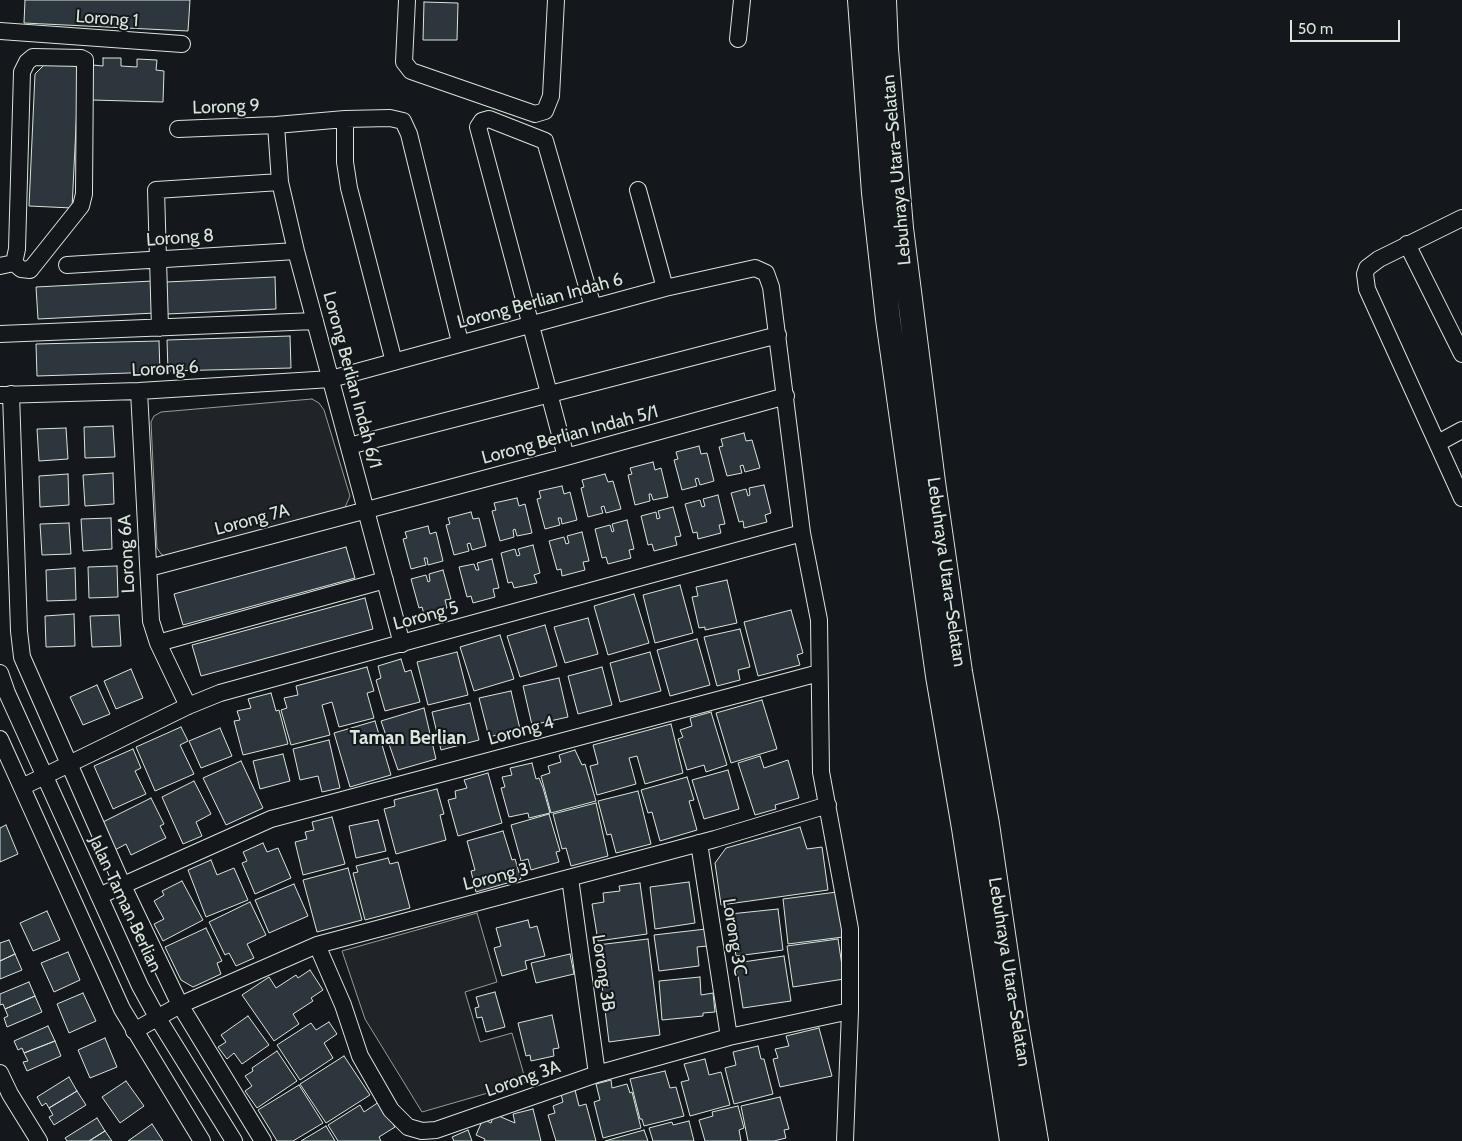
<!DOCTYPE html>
<meta charset="utf-8">
<style>
body{margin:0}
#map{position:relative;width:1462px;height:1141px;overflow:hidden;background:#14181c;font-family:Cabin,sans-serif}
canvas{display:block}
.scale{position:absolute;left:1290px;top:20px;width:110px;height:22px;box-sizing:border-box;border:2px solid #d8e6dc;border-top:0;padding-left:6px;font-size:15px;line-height:18px;white-space:nowrap;color:#d8e6dc;-webkit-text-stroke:4px #14181c;paint-order:stroke}
</style>
<div id="map">
<canvas width="1462" height="1141"></canvas>
<div class="scale">50 m</div>
</div>
<script>
const g = document.querySelector('canvas').getContext('2d');
g.lineJoin = 'round';
function fill(path, color) { g.fillStyle = color; g.fill(path, 'evenodd'); }
const poly = rows => new Path2D(rows.map(r => 'M' + r).join(''));
function trace(path, color, width, dash) { g.strokeStyle = color; g.lineWidth = width; g.lineCap = dash ? 'butt' : 'round'; g.setLineDash(dash || []); g.stroke(path); }
function drawText(font, color, halo, rows, align = 'center') {
  g.font = font + ' Cabin,sans-serif'; g.lineWidth = 4; g.setLineDash([]); g.textBaseline = 'middle'; g.strokeStyle = halo; g.fillStyle = color; for (const [text, x, y, turn = 0] of rows) {
    g.save(); g.translate(x, y); g.rotate((+turn || 0) * Math.PI / 180); g.textAlign = isNaN(turn) ? turn : align; if (halo) g.strokeText(text, 0, 0); g.fillText(text, 0, 0); g.restore();
  }
}
const green = poly([
 [312,399,319,403,324,410,350,496,342,514,170,559,161,554,157,548,151,422,154,416,161,412,312,399],
 [477,913,497,982,465,992,480,1042,512,1033,526,1082,422,1112,365,1019,342,951,477,913]
]);
fill(green, '#202428');
trace(green, '#939e99', 1);
const building = poly([
 [25,0,190,0,188,31,24,23,25,0],
 [424,2,458,3,457,40,423,40,424,2],
 [103,58,121,58,121,66,137,67,137,59,157,60,156,70,164,71,163,102,92,100,93,65,103,66,103,58],
 [45,64,79,66,72,208,29,206,35,74,45,64],
 [275,277,276,309,167,314,166,282,275,277],
 [153,281,155,313,38,319,36,287,153,281],
 [290,336,291,368,168,371,167,340,290,336],
 [159,341,160,372,37,376,36,344,159,341],
 [113,426,115,457,85,458,84,427,113,426],
 [66,428,68,459,39,461,37,429,66,428],
 [744,433,746,441,752,440,760,468,745,472,743,465,740,466,742,473,727,476,719,447,723,446,721,439,744,433],
 [699,446,701,454,707,453,714,481,700,485,698,478,695,479,697,486,682,490,674,460,678,459,676,452,699,446],
 [653,462,655,470,661,468,668,497,653,500,651,494,649,494,650,501,635,505,628,475,632,474,630,468,653,462],
 [113,473,114,504,85,506,83,475,113,473],
 [68,474,69,505,40,507,39,476,68,474],
 [605,474,608,482,613,481,621,509,606,513,604,506,601,507,603,513,588,517,581,488,584,487,582,480,605,474],
 [764,485,771,513,765,515,767,522,744,528,743,521,739,522,731,493,746,489,748,496,750,495,749,488,764,485],
 [562,486,564,494,570,492,577,520,562,524,561,518,558,518,560,525,545,529,537,499,541,498,539,491,562,486],
 [718,495,725,524,719,525,721,533,698,539,697,532,693,533,685,504,700,500,702,507,705,506,703,499,718,495],
 [517,498,519,506,525,504,532,533,517,536,515,529,513,530,514,537,500,541,492,511,496,510,494,503,517,498],
 [673,507,681,536,675,537,677,545,654,551,652,544,648,545,641,516,656,512,657,519,660,518,658,511,673,507],
 [471,512,473,519,479,518,486,546,472,550,470,543,467,544,469,551,454,555,446,525,450,524,448,518,471,512],
 [111,518,112,549,83,551,81,519,111,518],
 [627,520,634,549,629,550,631,558,608,564,606,557,602,558,595,529,610,525,612,532,614,531,612,524,627,520],
 [69,523,71,554,42,555,40,524,69,523],
 [428,526,430,534,436,532,443,561,428,565,427,558,424,558,426,565,411,569,403,539,407,538,405,532,428,526],
 [582,532,589,561,583,562,585,570,562,576,561,569,557,570,549,541,564,537,566,544,569,543,567,536,582,532],
 [533,545,540,573,534,575,537,583,514,588,512,582,508,583,501,553,515,549,517,556,520,555,518,549,533,545],
 [346,547,355,578,183,625,174,594,346,547],
 [492,559,499,588,493,589,495,597,473,603,471,596,467,597,459,567,474,564,476,570,479,570,477,563,492,559],
 [117,566,118,597,89,598,88,567,117,566],
 [75,568,76,600,47,601,46,570,75,568],
 [443,570,451,599,445,600,447,608,424,614,422,607,419,608,411,579,426,575,428,582,430,581,429,574,443,570],
 [727,580,737,623,705,630,705,627,699,628,692,597,698,596,696,587,727,580],
 [680,585,693,633,655,643,643,595,680,585],
 [634,594,649,643,608,655,594,606,634,594],
 [365,598,373,629,201,676,192,645,365,598],
 [791,610,803,653,797,655,800,665,758,676,744,622,791,610],
 [74,614,75,646,46,647,45,616,74,614],
 [119,615,121,646,92,647,90,616,119,615],
 [588,618,598,654,565,663,554,627,588,618],
 [545,625,557,666,520,677,507,636,545,625],
 [740,629,750,667,738,670,740,680,717,686,704,637,740,629],
 [500,635,514,679,474,691,460,647,500,635],
 [697,639,710,685,670,696,657,650,697,639],
 [457,652,468,695,428,705,417,662,457,652],
 [650,652,661,691,620,702,610,663,650,652],
 [401,659,405,672,411,670,420,702,385,711,376,680,381,678,378,666,401,659],
 [367,667,374,691,367,693,374,718,339,727,332,702,322,705,330,735,291,745,281,710,287,708,284,698,298,695,296,686,367,667],
 [602,667,612,705,578,714,568,676,602,667],
 [131,669,143,698,116,709,104,681,131,669],
 [559,678,568,717,532,725,523,686,559,678],
 [97,685,110,714,83,725,70,697,97,685],
 [511,691,520,729,489,737,479,698,511,691],
 [271,693,276,711,279,710,288,744,243,755,234,721,240,720,237,711,251,708,248,699,271,693],
 [762,700,777,749,731,763,716,713,762,700],
 [470,703,479,740,441,750,432,712,470,703],
 [424,708,436,759,398,770,381,721,424,708],
 [711,712,727,765,706,772,704,765,687,770,678,739,683,737,680,730,692,726,690,718,711,712],
 [375,721,391,775,350,787,334,733,375,721],
 [671,724,683,773,645,784,637,756,629,758,636,784,597,795,590,766,598,764,593,745,671,724],
 [181,727,188,741,180,745,194,774,155,791,136,747,181,727],
 [220,728,232,756,201,768,189,741,220,728],
 [329,740,340,788,322,792,318,776,300,780,293,749,329,740],
 [133,749,141,768,135,771,146,794,113,809,94,766,133,749],
 [575,750,582,765,585,764,596,801,551,813,541,776,550,773,548,766,561,762,559,755,575,750],
 [283,754,290,781,260,789,253,761,283,754],
 [760,756,764,768,788,760,799,798,775,805,776,809,755,815,738,763,760,756],
 [241,761,263,808,226,825,203,778,241,761],
 [532,763,536,779,539,778,543,788,550,813,529,818,528,813,509,817,501,788,505,787,502,777,512,775,510,768,532,763],
 [728,770,739,809,704,819,692,780,728,770],
 [488,773,502,823,458,836,448,800,456,798,455,791,467,788,464,780,488,773],
 [687,777,694,800,689,801,697,830,660,841,652,812,648,813,641,790,687,777],
 [194,781,211,814,196,822,202,836,183,844,162,797,194,781],
 [437,789,444,814,440,815,446,840,396,854,384,809,395,806,394,800,437,789],
 [638,791,651,844,616,853,611,834,607,835,598,801,638,791],
 [151,798,164,824,160,826,166,838,131,855,126,844,115,850,101,823,151,798],
 [596,803,608,856,571,866,566,848,562,849,553,814,596,803],
 [549,814,560,851,556,852,559,862,531,870,528,859,521,861,511,825,549,814],
 [332,817,345,864,303,875,295,842,307,839,305,832,314,830,312,822,332,817],
 [378,820,386,851,356,858,349,826,378,820],
 [6,825,18,854,0,862,0,828,6,825],
 [800,827,807,849,822,847,828,890,721,905,715,863,726,848,800,827],
 [503,831,512,860,515,859,521,879,476,892,471,871,475,870,467,841,503,831],
 [263,843,267,852,278,848,291,878,255,894,242,863,247,861,243,852,263,843],
 [388,858,390,864,398,862,410,908,365,920,353,873,358,872,356,866,388,858],
 [211,860,217,875,234,868,248,900,206,917,188,870,211,860],
 [348,868,362,920,317,932,303,880,348,868],
 [182,881,203,920,163,941,154,924,164,919,154,901,164,895,162,891,182,881],
 [689,882,695,923,655,929,650,887,689,882],
 [640,883,647,934,598,941,592,904,604,902,603,893,620,891,619,886,640,883],
 [294,884,308,916,269,933,255,900,294,884],
 [837,892,843,937,788,944,783,899,837,892],
 [250,902,266,935,247,944,254,958,236,966,229,953,225,955,209,922,250,902],
 [778,909,783,950,736,956,730,914,778,909],
 [47,911,60,940,33,951,20,923,47,911],
 [528,920,530,928,537,926,545,956,525,961,527,969,502,976,494,948,501,946,496,928,528,920],
 [206,928,222,961,217,963,221,974,193,987,181,980,165,947,206,928],
 [706,929,708,946,697,947,699,966,659,971,654,935,706,929],
 [648,939,660,1035,609,1042,597,945,648,939],
 [838,939,844,979,793,987,787,946,838,939],
 [9,940,15,954,0,961,0,943,9,940],
 [68,952,80,980,54,992,41,963,68,952],
 [15,954,22,970,0,979,0,961,15,954],
 [570,954,574,974,536,983,531,963,570,954],
 [784,956,791,1001,743,1008,736,963,784,956],
 [310,970,323,990,311,998,313,1001,293,1014,299,1024,274,1041,242,995,269,977,276,988,296,975,298,978,310,970],
 [700,977,701,995,713,993,715,1012,703,1013,703,1016,662,1020,659,981,700,977],
 [29,982,35,996,5,1009,3,1004,0,1005,0,994,29,982],
 [495,992,505,1027,486,1032,482,1017,477,1018,475,1008,479,1007,476,997,495,992],
 [83,993,96,1021,69,1033,57,1004,83,993],
 [35,996,42,1012,7,1027,4,1018,8,1016,5,1009,35,996],
 [552,1015,559,1048,553,1049,554,1056,531,1061,530,1055,526,1056,518,1023,552,1015],
 [248,1016,269,1045,242,1064,234,1053,227,1059,218,1047,226,1042,221,1035,248,1016],
 [329,1022,337,1034,324,1043,333,1058,300,1080,277,1045,311,1023,316,1030,329,1022],
 [48,1026,55,1041,24,1053,22,1048,18,1050,14,1041,48,1026],
 [819,1028,832,1076,780,1087,773,1059,778,1058,775,1049,789,1046,786,1036,819,1028],
 [105,1038,117,1067,90,1078,78,1050,105,1038],
 [55,1041,61,1056,27,1071,23,1062,28,1061,24,1053,55,1041],
 [758,1046,761,1059,764,1059,773,1094,734,1104,725,1068,736,1065,733,1052,758,1046],
 [277,1051,297,1081,257,1108,245,1091,252,1086,245,1076,253,1071,252,1068,277,1051],
 [344,1056,370,1095,326,1123,300,1084,344,1056],
 [705,1059,709,1075,721,1072,730,1105,690,1116,681,1082,689,1080,684,1064,705,1059],
 [665,1071,670,1088,676,1087,684,1116,644,1126,642,1119,640,1119,630,1079,665,1071],
 [69,1077,77,1091,49,1108,46,1103,42,1106,37,1097,69,1077],
 [611,1080,612,1088,627,1084,630,1093,632,1092,641,1128,603,1138,594,1102,600,1100,596,1084,611,1080],
 [126,1081,144,1106,120,1123,102,1097,126,1081],
 [299,1085,323,1123,293,1141,277,1141,258,1110,299,1085],
 [575,1090,579,1106,586,1104,596,1141,556,1141,548,1115,555,1113,553,1106,563,1102,561,1094,575,1090],
 [77,1091,86,1105,54,1125,49,1117,53,1115,49,1108,77,1091],
 [780,1097,789,1129,784,1130,786,1138,774,1141,748,1141,741,1106,780,1097],
 [379,1102,395,1127,379,1137,381,1141,338,1141,328,1125,360,1105,364,1112,379,1102],
 [738,1106,744,1128,739,1130,741,1141,705,1141,699,1120,713,1116,712,1112,738,1106],
 [533,1109,541,1141,484,1141,485,1139,476,1135,483,1119,491,1123,494,1114,515,1123,513,1114,533,1109],
 [97,1118,105,1131,89,1141,67,1141,65,1138,97,1118],
 [689,1121,694,1141,653,1141,649,1128,672,1122,673,1125,689,1121],
 [152,1124,163,1141,128,1141,152,1124],
 [326,1126,335,1141,301,1141,326,1126],
 [468,1130,472,1141,454,1141,452,1137,468,1130],
 [644,1130,648,1141,605,1141,644,1130],
 [105,1131,112,1141,89,1141,105,1131]
]);
fill(building, '#2c363c');
trace(building, '#d8e6dc', 1);
const minor = poly([
 [407,0,404,62,411,71,535,114,545,111,551,96,556,0],
 [0,31,182,44],
 [738,39,742,0],
 [345,119,345,162,349,188,394,362],
 [276,125,280,182,296,251,402,644],
 [178,129,276,125,345,119,390,118,403,121,409,134,460,342],
 [638,190,665,288],
 [1462,218,1379,259,1367,268,1365,274,1367,289,1462,498],
 [1407,244,1462,354],
 [67,265,296,251],
 [0,266,14,263,17,249,22,72,27,62,33,57,81,58,85,60,85,65,84,194,81,206,30,270,21,269,14,263],
 [160,328,156,190,280,182],
 [0,334,315,321],
 [139,391,151,621,158,643,188,706],
 [11,394,19,631,22,657,122,884,180,1005,263,1141],
 [0,395,139,391,331,379,665,288,755,268,766,273,771,287,802,533,819,620,821,772,850,929,850,1011,845,1141],
 [1438,443,1462,430],
 [349,446,778,335],
 [566,457,478,127,482,121,489,119,545,141,593,307],
 [149,568,566,457,786,396],
 [158,643,385,580],
 [0,673,7,693,140,986,157,1017,234,1141],
 [0,739,122,1009,202,1141],
 [22,787,188,706,220,693,802,533],
 [699,843,729,1037],
 [570,878,597,1074],
 [99,896,271,819,819,673],
 [317,945,343,1005,360,1056,391,1110,408,1127,422,1131,436,1130,597,1074,729,1037,850,1011],
 [134,1031,180,1005,317,945,715,839,828,805],
 [0,1073,10,1094,39,1141]
]);
const highway = poly([
 [860,0,874,193,888,319,938,676,964,828,1012,1141],
 [884,0,886,49,901,228,933,482,960,672,987,824,1016,1023,1036,1141]
]);
trace(minor, '#d8e6dc', 18);
trace(highway, '#d8e6dc', 26);
trace(minor, '#14181c', 16);
trace(highway, '#14181c', 24);
drawText('18px', '#d8e6dc', '#14181c', [
 ["Lorong 1",107,19,4],
 ["Lorong 9",226,107,-2],
 ["Lebuhraya Utara–Selatan",897,170,-95],
 ["Lorong 8",180,238,-4],
 ["Lorong Berlian Indah 6",540,301,-15],
 ["Lorong 6",165,369,-3],
 ["Lorong Berlian Indah 6/1",352,380,75],
 ["Lorong Berlian Indah 5/1",570,435,-15],
 ["Lorong 7A",252,520,-15],
 ["Lorong 6A",127,554,-93],
 ["Lebuhraya Utara–Selatan",946,572,82],
 ["Lorong 5",426,616,-15],
 ["Lorong 4",521,731,-15],
 ["Lorong 3",496,877,-14],
 ["Jalan Taman Berlian",125,904,65],
 ["Lorong 3C",734,937,81],
 ["Lebuhraya Utara–Selatan",1009,972,81],
 ["Lorong 3B",603,973,82],
 ["Lorong 3A",523,1079,-19]
]);
drawText('bold 19px', '#d8e6dc', '#14181c', [
 ["Taman Berlian",408,738]
]);
</script>
